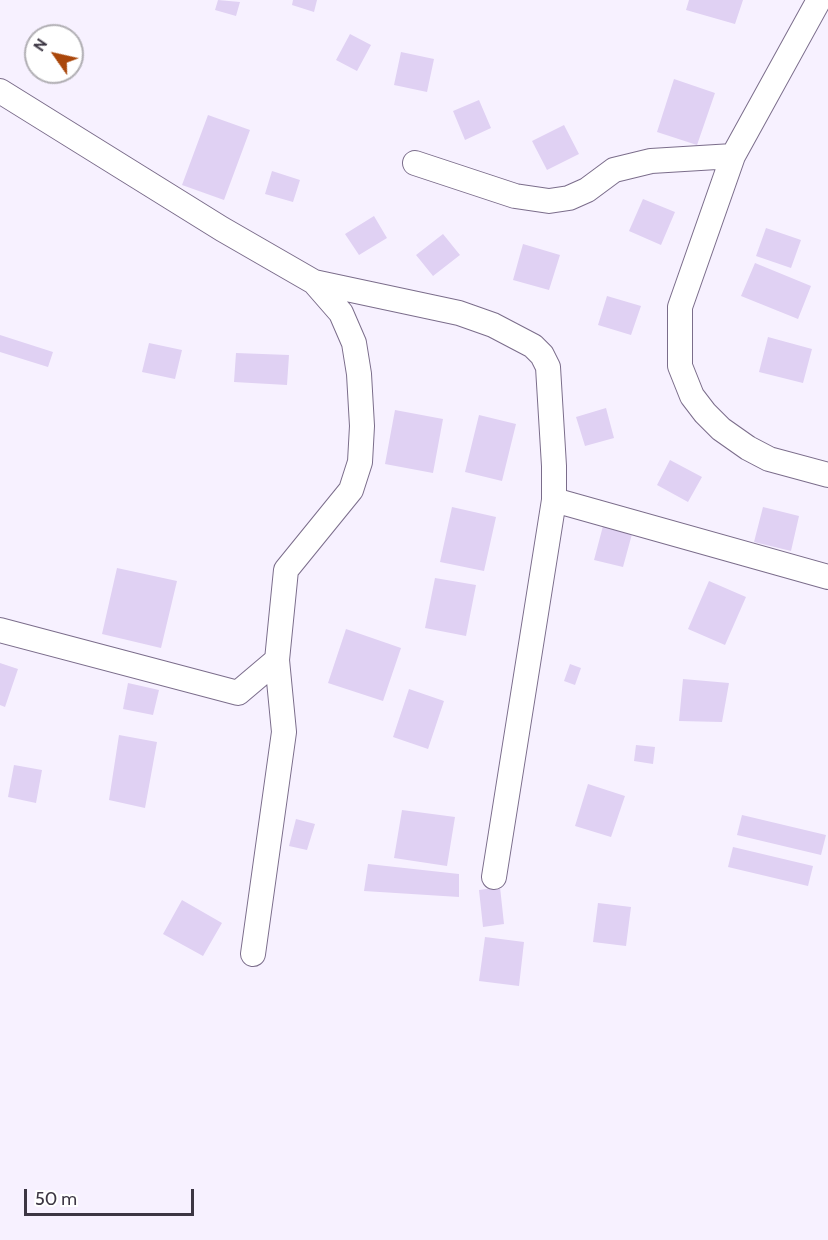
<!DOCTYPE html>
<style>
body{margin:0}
#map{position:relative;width:828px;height:1240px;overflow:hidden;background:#f7f1ff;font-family:Cabin,sans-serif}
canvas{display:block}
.north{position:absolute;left:24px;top:24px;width:60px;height:60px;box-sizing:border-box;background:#fff;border:2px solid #b1afb4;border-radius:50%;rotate:304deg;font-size:16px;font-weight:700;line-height:24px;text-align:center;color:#3c3643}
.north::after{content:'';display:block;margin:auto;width:21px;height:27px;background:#aa470b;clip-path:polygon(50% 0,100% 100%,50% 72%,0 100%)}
.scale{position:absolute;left:24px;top:1189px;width:170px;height:27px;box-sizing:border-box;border:3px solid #3c3643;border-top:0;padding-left:8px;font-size:18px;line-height:21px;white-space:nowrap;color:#3c3643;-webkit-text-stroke:4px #fff;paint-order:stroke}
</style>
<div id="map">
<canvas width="828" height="1240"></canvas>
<div class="north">N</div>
<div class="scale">50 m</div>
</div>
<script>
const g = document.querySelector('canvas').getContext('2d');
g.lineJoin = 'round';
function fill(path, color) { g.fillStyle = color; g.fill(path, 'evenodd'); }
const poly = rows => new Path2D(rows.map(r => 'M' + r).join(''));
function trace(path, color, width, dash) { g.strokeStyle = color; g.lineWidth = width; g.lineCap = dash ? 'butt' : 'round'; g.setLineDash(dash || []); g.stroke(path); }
fill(poly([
 [218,0,240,2,236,16,215,10],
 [293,0,317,0,314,12,292,5],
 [689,0,743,0,735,24,686,10],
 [350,34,371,45,357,71,336,60],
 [401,52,434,59,427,92,394,85],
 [674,79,715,93,697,145,657,132],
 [479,100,491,128,465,140,453,111],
 [208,115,250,130,224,200,182,185],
 [564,125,579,154,547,170,532,141],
 [272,171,300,180,293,202,265,194],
 [643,199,675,212,661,245,629,231],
 [374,216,387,238,359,255,345,234],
 [766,228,801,240,791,268,756,256],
 [443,234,460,255,433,276,416,255],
 [523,244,560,255,549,290,513,280],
 [755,263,811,286,798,319,741,296],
 [607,296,641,306,631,335,598,325],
 [0,335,53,352,48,367,0,352],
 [768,337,812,349,803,383,759,372],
 [149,343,182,350,175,379,142,372],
 [236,353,289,355,287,385,234,382],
 [606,408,614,438,585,446,576,417],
 [395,410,443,419,433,473,385,464],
 [479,415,516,424,502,481,465,472],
 [670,460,702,477,688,502,657,485],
 [452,507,496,517,484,571,440,562],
 [763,507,799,516,791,551,754,542],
 [603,526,632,534,623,567,594,560],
 [117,568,177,581,161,648,102,634],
 [435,578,476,585,466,636,425,628],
 [709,581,746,597,725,645,688,629],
 [346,629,401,648,383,701,328,683],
 [0,663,18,669,5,707,0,705],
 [570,664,581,668,575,685,564,681],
 [683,679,729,683,722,722,679,721],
 [128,683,159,690,153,715,123,709],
 [409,689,444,701,428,749,393,737],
 [119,735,157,742,145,808,109,800],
 [636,745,655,747,653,764,634,761],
 [14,765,42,770,36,803,8,797],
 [588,784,625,796,611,837,575,826],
 [402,810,455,817,447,866,394,858],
 [742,815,826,835,821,855,737,835],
 [296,819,315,824,307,850,289,846],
 [733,847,813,866,808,886,728,867],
 [368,864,459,874,459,897,364,891],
 [500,887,504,924,483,927,479,890],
 [182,900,222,923,203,956,163,934],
 [598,903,631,907,626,946,593,942],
 [485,937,524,942,519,986,479,981]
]), '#e0d1f3');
const street = poly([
 [0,91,222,229,314,282,459,313,493,325,533,346,542,355,548,367,554,466,554,500,828,577],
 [733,156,819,0],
 [415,163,515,196,549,201,569,198,587,190,614,170,651,161,733,156,680,307,680,366,692,396,705,413,721,429,748,448,769,459,828,475],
 [0,630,238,693,277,660],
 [494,877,554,500],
 [253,954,284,732,277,660,286,570,351,490,360,462,362,426,359,374,354,343,341,313,314,282]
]);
trace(street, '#7b6d8b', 26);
trace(street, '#fff', 24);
</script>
